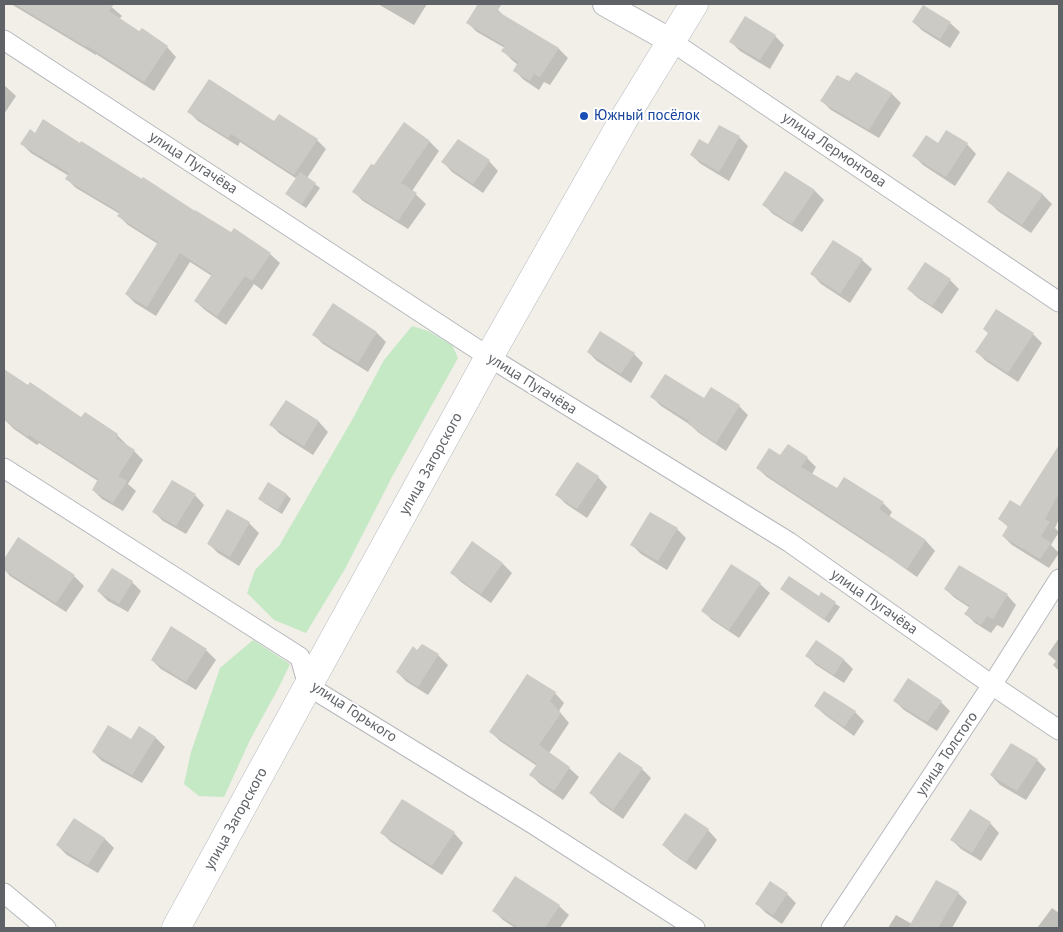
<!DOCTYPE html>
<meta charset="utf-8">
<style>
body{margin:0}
#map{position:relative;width:1063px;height:932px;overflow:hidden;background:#f1efe8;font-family:"PT Sans",sans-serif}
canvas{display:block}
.frame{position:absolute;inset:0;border:5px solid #5f6368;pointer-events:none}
</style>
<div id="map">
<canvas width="1063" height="932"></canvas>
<div class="frame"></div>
</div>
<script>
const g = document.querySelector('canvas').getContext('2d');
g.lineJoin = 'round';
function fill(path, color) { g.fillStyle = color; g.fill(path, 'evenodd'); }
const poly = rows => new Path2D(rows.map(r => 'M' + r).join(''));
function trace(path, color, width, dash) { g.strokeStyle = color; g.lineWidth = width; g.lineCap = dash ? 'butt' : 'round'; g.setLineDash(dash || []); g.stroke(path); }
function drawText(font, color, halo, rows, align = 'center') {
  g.font = font + ' "PT Sans",sans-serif'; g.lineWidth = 4; g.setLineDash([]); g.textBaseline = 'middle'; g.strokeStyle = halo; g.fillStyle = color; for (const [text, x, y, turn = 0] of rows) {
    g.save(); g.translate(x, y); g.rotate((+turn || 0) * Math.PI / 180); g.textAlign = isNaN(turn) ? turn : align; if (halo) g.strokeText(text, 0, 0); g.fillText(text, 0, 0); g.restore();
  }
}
fill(poly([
 [412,326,428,331,452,345,458,358,393,475,345,569,306,633,274,620,247,593,255,570,279,546,352,420,384,360],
 [253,640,290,664,279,687,250,740,224,797,199,796,184,784,191,752,220,668]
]), '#c5e8c5');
fill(poly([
 [11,4,108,4,122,16,119,19,140,33,167,47,176,57,154,91,96,54,96,55],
 [378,4,427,4,414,25],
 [480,4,489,4,498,10,505,17,559,49,568,58,550,85,544,82,539,90,524,80,515,71,518,65,512,60,503,51,505,48,477,32,467,22],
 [913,22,950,23,960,32,950,48,923,31],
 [775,36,784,45,770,69,740,51,731,42],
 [856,73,892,94,901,103,879,138,831,110,822,101,849,83],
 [4,85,16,96,4,114],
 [189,112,274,122,317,140,326,149,307,178,320,188,306,208,291,198,287,194,297,179,240,142,238,146,198,121],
 [404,124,430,142,439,151,412,191,426,204,408,229,363,201,354,192,374,167],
 [947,132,967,144,976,154,955,186,923,165,914,156,938,144],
 [35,134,80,144,232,234,270,254,280,263,262,290,254,284,226,325,205,310,195,301,212,276,190,262,156,316,135,303,126,294,158,244,128,225,119,216,120,214,76,188,67,179,69,176,31,153,22,144],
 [739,137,748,146,729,181,701,164,691,155,708,146],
 [489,161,498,171,483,193,452,172,443,162],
 [785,172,815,191,824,200,802,232,773,214,764,205],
 [1008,173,1043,195,1052,204,1031,233,998,211,989,202],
 [862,260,872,269,850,303,821,284,812,274],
 [950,280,959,289,942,314,918,298,908,289],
 [333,305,377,333,386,342,368,372,323,344,314,335],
 [1033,334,1042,343,1018,382,986,361,977,352],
 [588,352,634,354,643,363,631,383,597,361],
 [4,371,82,419,117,435,126,444,126,446,134,451,143,460,128,484,136,491,123,511,102,499,93,490,98,481,39,443,37,445,14,429,5,420,8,416,4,414],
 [652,397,705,400,739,406,748,415,726,451,699,433,689,424,661,406],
 [286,402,319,422,328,432,313,455,280,434,271,425],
 [1059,448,1059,519,1055,528,1059,532,1051,545,1059,553,1049,568,1012,545,1003,536,1008,527,1000,519,1021,507],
 [781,456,807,458,816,467,812,474,838,490,883,503,892,512,889,517,926,541,935,551,917,577,890,558,767,477,757,468],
 [577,464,598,477,607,487,587,518,566,504,557,495],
 [268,484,287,495,291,499,282,514,264,503,259,499],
 [195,495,204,505,186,534,163,521,154,512],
 [228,511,249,523,259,533,239,566,218,553,208,543],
 [677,529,686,538,667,570,641,554,632,545],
 [19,539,74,576,84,586,66,612,10,576,4,569,4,561],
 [472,543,503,564,512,573,491,603,461,582,452,573],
 [132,582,141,591,128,612,108,601,98,591],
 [760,584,770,593,739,638,712,620,703,611],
 [782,589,819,597,822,594,840,607,829,623,786,593],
 [945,589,1007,595,1016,605,1003,628,997,625,991,633,975,623,966,614,970,608,955,598],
 [171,628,206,650,216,660,196,690,161,669,152,660],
 [1059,638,1059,671,1053,665,1056,661,1048,654],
 [816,642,844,660,853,669,844,683,816,665,807,656],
 [422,645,438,655,448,665,428,695,407,682,397,672],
 [527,676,555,693,564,703,559,711,569,723,549,753,569,768,579,777,563,800,540,784,531,775,537,766,500,741,491,732],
 [895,701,941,702,950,711,937,731,904,710],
 [815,706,855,712,864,721,854,736,825,715],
 [156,738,165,747,142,783,102,761,93,752],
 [1037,760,1046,769,1026,800,1000,785,991,775],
 [642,769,651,778,623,819,600,803,591,793],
 [686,815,708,830,717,840,696,870,673,854,663,845],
 [74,820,105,839,114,848,98,873,67,855,57,845],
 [990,823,999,833,981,861,961,849,952,840],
 [382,833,454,833,463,843,442,875,391,842],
 [958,893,967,902,952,928,888,928,896,915,912,924],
 [787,894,796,903,782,924,766,913,757,904],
 [559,906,569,915,560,928,515,928,503,920,494,911],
 [1052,908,1059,913,1059,928,1037,928]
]), '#0003');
fill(poly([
 [15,4,114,4,109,11,139,31,142,28,168,46,144,82,87,46,86,47],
 [478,4,502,4,497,11,559,48,540,77,534,74,530,81,513,71,518,62,501,51,505,46,466,23],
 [923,5,951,22,940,39,912,22],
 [745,16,776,35,760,60,729,42],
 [856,72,892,93,869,130,820,101,837,75,849,81],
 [209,79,274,121,279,114,318,139,294,175,231,134,228,138,187,112],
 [43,119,80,143,81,141,142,179,143,177,195,211,195,210,231,232,234,228,271,253,252,281,245,276,217,316,194,301,212,274,180,253,147,307,125,294,158,242,117,216,120,212,65,179,69,173,20,144,30,129,35,133],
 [404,122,430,141,401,183,417,193,398,221,352,192,371,164,374,165],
 [719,125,740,136,719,172,690,155,699,139,708,144],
 [946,130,968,143,946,177,912,156,926,135,938,143],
 [458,139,490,160,473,184,441,162],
 [785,171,815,190,792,224,762,205],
 [1008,171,1043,194,1022,225,987,202],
 [300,172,316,183,302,204,285,194],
 [833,240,863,259,840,294,810,274],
 [925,262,951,279,932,306,907,289],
 [333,303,377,332,358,363,312,335],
 [996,309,1034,333,1008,373,975,352,988,333,983,329],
 [600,331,635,353,621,374,587,352],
 [4,369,28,385,30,382,81,417,85,412,118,434,116,438,135,450,118,476,127,481,113,503,92,490,98,479,29,435,28,437,4,420],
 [665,374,704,398,711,387,740,405,716,443,688,424,689,421,650,397],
 [286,400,319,421,304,446,269,425],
 [788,444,808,457,801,467,837,488,844,477,884,502,879,509,926,540,907,569,883,553,884,552,756,468,769,448,780,455],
 [1059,445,1059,493,1045,519,1050,522,1041,536,1051,543,1040,559,1002,536,1008,526,998,519,1010,500,1020,506],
 [577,462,599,476,577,509,555,495],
 [172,480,196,494,176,526,152,512],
 [268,482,287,494,278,510,258,499],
 [227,509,250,522,230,557,207,544],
 [650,512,678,528,658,561,630,545],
 [18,537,75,575,56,603,4,570,4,559],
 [472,541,503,563,481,594,450,573],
 [731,564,761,583,729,630,701,611],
 [959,565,1008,594,993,619,987,616,981,625,964,614,970,606,944,589],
 [112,568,133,581,119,604,97,591],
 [789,576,819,596,821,592,836,602,824,620,780,589],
 [171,626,207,649,186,682,151,660],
 [816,640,844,659,834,675,805,656],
 [422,644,439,654,418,687,396,672,413,646,417,650],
 [527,674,556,692,550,701,561,713,539,745,570,767,554,791,529,775,537,764,489,732],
 [908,678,942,701,927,722,893,701],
 [824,691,856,711,844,727,814,706],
 [108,725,131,739,139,726,156,737,132,775,92,752],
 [1011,743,1038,759,1017,791,990,775],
 [619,752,643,768,613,810,589,793],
 [402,799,455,832,432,866,380,833],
 [970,809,991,822,972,853,950,840],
 [685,813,709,829,686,862,662,845],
 [74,818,105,838,88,865,56,845],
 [515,876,560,905,545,928,519,928,492,911],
 [936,880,959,892,938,928,908,928],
 [770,881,788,893,773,915,755,904]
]), '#cccac5');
const minor = poly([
 [4,40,489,357,789,542,992,685,1059,730],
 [671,41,1059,302],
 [4,468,300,657,308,686,533,824,695,928],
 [4,893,46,928],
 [831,928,992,685,1059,579]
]);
const tertiary = poly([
 [605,4,671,41]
]);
const secondary = poly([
 [176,928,308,686,489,357,625,117,694,4]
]);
trace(minor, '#b5b8bc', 21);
trace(tertiary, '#b5b8bc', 26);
trace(secondary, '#b6babf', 29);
trace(minor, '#fff', 19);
trace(tertiary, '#fff', 24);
trace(secondary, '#fff', 28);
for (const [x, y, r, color] of [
 [584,116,5,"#1a4fb4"]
]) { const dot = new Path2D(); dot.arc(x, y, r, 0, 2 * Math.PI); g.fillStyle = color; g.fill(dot); trace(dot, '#fff', 2); }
drawText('15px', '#164399', '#fff', [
 ["Южный посёлок",594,116]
], 'left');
drawText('15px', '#5f6368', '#fff', [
 ["улица Лермонтова",834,150,34],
 ["улица Пугачёва",193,163,33],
 ["улица Пугачёва",532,384,32],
 ["улица Загорского",431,464,-61],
 ["улица Пугачёва",874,602,35],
 ["улица Горького",354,712,33],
 ["улица Толстого",947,754,-56],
 ["улица Загорского",236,819,-61]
]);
</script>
